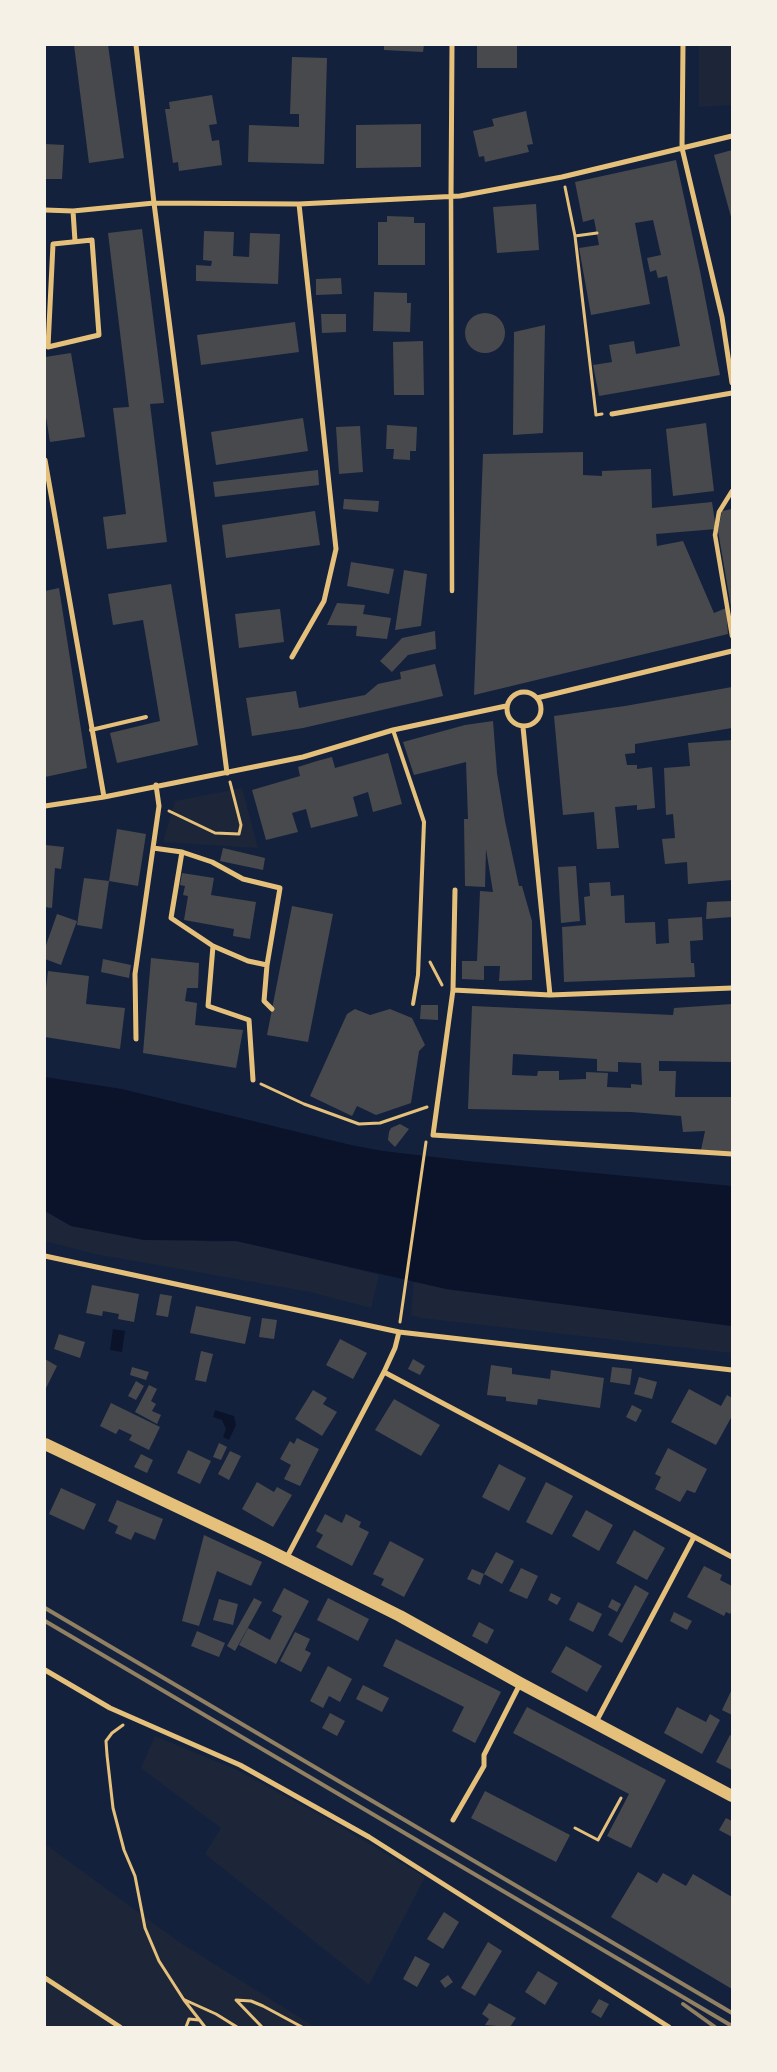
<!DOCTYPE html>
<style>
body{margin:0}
#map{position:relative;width:777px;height:2072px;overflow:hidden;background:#14213d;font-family:"PT Sans Narrow",sans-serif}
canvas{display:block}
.frame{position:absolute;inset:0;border:46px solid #f6f1e7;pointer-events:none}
</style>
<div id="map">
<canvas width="777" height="2072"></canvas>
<div class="frame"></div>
</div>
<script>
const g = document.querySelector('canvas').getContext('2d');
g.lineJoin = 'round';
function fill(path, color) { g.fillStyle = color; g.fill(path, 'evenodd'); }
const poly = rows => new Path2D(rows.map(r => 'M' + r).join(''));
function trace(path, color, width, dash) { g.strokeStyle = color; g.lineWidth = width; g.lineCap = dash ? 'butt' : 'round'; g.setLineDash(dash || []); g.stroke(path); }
fill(poly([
 [699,45,732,45,732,105,699,107],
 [242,788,258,848,163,842,175,801],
 [45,1211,71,1226,212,1242,236,1241,264,1246,379,1275,371,1308,310,1292,95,1254,45,1241],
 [414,1281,446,1289,732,1326,732,1353,421,1318,411,1315],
 [155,1736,237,1770,331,1821,425,1877,369,1985,205,1854,221,1828,141,1768],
 [45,1844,179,1942,315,2027,45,2027]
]), '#1d2539');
fill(poly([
 [45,1077,122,1089,351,1145,383,1151,468,1161,732,1186,732,1326,446,1289,236,1241,144,1240,71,1226,45,1211],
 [113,1329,125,1331,122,1352,110,1350],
 [215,1410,234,1416,236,1425,229,1440,223,1437,226,1429,222,1420,213,1417]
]), '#0b132b');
fill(poly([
 [74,45,108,45,124,158,89,163],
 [384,45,424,45,423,52,384,50],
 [477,45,517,45,517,68,477,68],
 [292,57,327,58,324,164,248,162,249,125,299,127,299,114,290,114],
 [212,95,217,124,209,125,212,141,219,140,222,165,179,171,178,162,173,163,165,109,170,109,169,102],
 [526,111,533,144,527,145,529,152,485,162,484,156,479,157,473,131,494,126,492,119],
 [421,124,421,167,356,168,356,125],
 [45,144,64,145,62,179,45,179],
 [732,150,732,217,731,217,714,155],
 [676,160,700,271,720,375,599,396,593,365,612,362,609,345,634,341,636,354,680,346,667,276,658,278,656,270,650,272,647,258,661,255,653,220,635,223,650,304,591,315,579,248,599,245,594,219,583,222,575,182],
 [536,204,539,250,497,253,493,207],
 [387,216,414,217,414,223,425,223,425,265,378,265,378,222,387,222],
 [142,229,164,403,150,404,167,542,107,549,103,517,126,514,113,408,129,407,108,233],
 [204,231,234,232,233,256,249,257,250,233,280,234,278,284,196,281,196,265,211,266,212,261,203,260],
 [341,278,342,294,316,295,316,279],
 [374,292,407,293,407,303,411,303,410,332,373,331],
 '465 333a20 20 0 1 1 40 0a20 20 0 1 1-40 0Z',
 [321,314,346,314,346,332,322,333],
 [295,322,299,352,201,365,197,335],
 [545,325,543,433,513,435,514,332],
 [423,341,424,395,394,395,393,342],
 [71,353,85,437,50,442,45,411,45,357],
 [303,418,308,451,216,465,211,432],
 [706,423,714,491,673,496,666,429],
 [387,425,417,427,416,451,410,451,410,460,393,459,394,449,386,449],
 [360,426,363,472,339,474,336,427],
 [583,452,583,475,602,476,602,471,651,469,652,508,712,502,716,529,656,534,657,546,683,541,714,613,726,608,728,634,474,695,483,454],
 [318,470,319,485,215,497,213,482],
 [344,499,379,501,378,512,343,509],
 [732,509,732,607,731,607,718,531,722,511],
 [315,511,320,545,226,558,222,525],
 [351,562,394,569,389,594,347,586],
 [404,570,427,574,421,626,395,630],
 [171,584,198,745,117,763,110,733,160,721,143,620,113,625,108,594],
 [59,588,87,768,45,777,45,591],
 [337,603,365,605,363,614,391,618,387,639,356,636,357,626,327,625],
 [280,609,284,642,239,648,235,614],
 [435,631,436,649,408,655,392,672,380,661,402,638],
 [435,664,443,696,303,728,252,736,246,698,296,691,299,708,365,695,378,684,401,679,400,672],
 [732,687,732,728,635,744,635,753,625,754,627,765,637,765,637,769,652,767,655,808,637,810,637,805,615,807,619,848,597,849,594,812,563,815,554,716,625,706],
 [493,721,497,773,505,821,519,886,522,886,532,921,532,980,499,981,500,966,484,966,484,980,462,979,462,961,477,961,480,891,493,892,486,849,485,887,465,886,464,819,468,819,466,762,414,775,403,742,465,725],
 [732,740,732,880,688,884,687,862,665,864,662,839,675,838,673,814,666,815,664,768,690,766,688,743],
 [388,753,402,804,373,812,368,792,353,797,358,816,311,828,306,809,292,813,298,832,266,840,252,790,300,776,298,767,317,761,332,757,335,768],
 [117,829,146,834,138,886,109,881,102,929,77,925,84,878,109,881],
 [45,845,64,847,61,869,55,868,52,908,45,907],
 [223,848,265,858,263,870,220,861],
 [576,866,580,921,561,923,558,867],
 [182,873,214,878,211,895,256,902,250,939,233,936,234,929,184,920,188,896,183,895,185,886,180,885],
 [610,882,611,896,624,895,625,923,655,922,656,944,669,943,668,919,702,917,703,940,690,941,691,963,694,963,695,977,564,982,562,927,586,925,584,897,590,896,589,883],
 [732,901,732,917,706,919,707,902],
 [292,906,333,914,308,1042,267,1035],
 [57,914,77,921,61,965,45,959,45,948],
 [151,958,199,963,198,988,187,988,185,1001,197,1003,195,1025,243,1030,236,1068,143,1053],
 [103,959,131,965,129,978,101,972],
 [48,971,89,976,86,1004,125,1008,120,1049,45,1037,45,996],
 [732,1004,732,1062,659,1061,659,1071,676,1071,675,1097,732,1097,732,1154,701,1150,705,1131,683,1132,681,1116,631,1112,468,1109,472,1006,673,1015,674,1008],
 [513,1054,597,1059,597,1071,618,1072,618,1062,641,1063,642,1085,631,1084,631,1088,607,1087,608,1073,586,1072,586,1079,559,1080,559,1071,538,1071,537,1076,512,1075],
 [421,1005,438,1005,438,1020,420,1019],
 [355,1009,370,1015,390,1009,412,1018,425,1045,419,1051,411,1103,376,1115,357,1106,352,1116,310,1096,347,1014],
 [400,1124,409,1129,395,1147,388,1140,389,1132,391,1128],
 [92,1285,139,1294,134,1322,118,1319,119,1314,103,1311,102,1316,86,1313],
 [160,1294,172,1296,168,1317,156,1315],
 [196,1306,251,1317,245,1344,190,1333],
 [262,1318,277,1320,274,1339,259,1337],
 [59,1334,85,1342,80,1358,54,1349],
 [340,1339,367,1353,353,1379,326,1365],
 [201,1351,213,1354,206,1382,195,1380],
 [45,1359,57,1366,45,1390],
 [413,1359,425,1366,420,1375,408,1369],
 [491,1365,512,1368,512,1374,550,1379,551,1370,604,1378,600,1408,538,1399,537,1405,506,1401,506,1397,487,1395],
 [132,1367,149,1372,146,1380,130,1375],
 [612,1367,632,1369,630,1385,610,1382],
 [639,1377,657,1382,652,1399,634,1394],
 [136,1381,144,1386,136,1400,128,1396],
 [149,1385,157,1389,151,1401,156,1404,152,1411,161,1415,157,1424,135,1412],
 [689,1389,721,1406,727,1395,732,1398,732,1416,716,1445,671,1422],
 [313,1390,327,1398,323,1404,337,1412,322,1436,295,1419],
 [394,1399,440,1425,421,1456,375,1430],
 [111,1403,160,1427,149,1450,129,1440,132,1435,119,1429,116,1434,100,1426],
 [632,1405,642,1410,636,1422,626,1417],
 [297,1438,319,1449,300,1486,284,1479,291,1465,280,1459,290,1441,294,1444],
 [219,1443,227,1447,221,1460,213,1457],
 [668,1448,707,1469,695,1493,687,1490,680,1502,655,1489,661,1477,655,1474],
 [188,1450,211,1461,200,1484,177,1473],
 [230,1451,241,1456,229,1480,218,1474],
 [141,1454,153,1460,147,1473,134,1467],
 [499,1464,526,1478,509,1511,482,1497],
 [257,1482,274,1492,277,1487,292,1495,273,1527,242,1509],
 [546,1482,573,1496,552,1535,526,1522],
 [61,1488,96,1504,84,1530,49,1514],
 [117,1500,163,1519,155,1540,135,1532,131,1540,115,1533,118,1526,108,1521],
 [586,1510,613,1525,599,1551,572,1536],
 [325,1514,342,1523,346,1514,361,1522,359,1527,369,1532,352,1566,316,1547,323,1535,316,1531],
 [634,1530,665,1548,647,1580,616,1563],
 [204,1535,262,1562,251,1586,217,1571,199,1626,182,1621],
 [390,1541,424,1559,404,1597,381,1585,384,1579,373,1574],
 [496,1552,514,1561,502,1584,484,1574],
 [704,1566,722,1575,720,1580,732,1586,732,1610,730,1614,726,1612,724,1616,687,1597],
 [521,1568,538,1576,527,1599,509,1591],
 [472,1569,484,1574,480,1585,467,1579],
 [635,1585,649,1593,622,1643,608,1635],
 [284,1588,309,1601,276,1664,239,1645,248,1628,270,1640,282,1616,272,1611],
 [551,1593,561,1598,557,1605,548,1600],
 [254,1598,262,1602,235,1651,227,1646],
 [328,1598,369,1619,358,1641,317,1620],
 [219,1599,238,1604,233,1625,213,1620],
 [612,1599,621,1604,617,1612,608,1607],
 [578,1602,602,1614,593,1632,569,1620],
 [674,1612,692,1621,687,1630,670,1621],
 [479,1622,494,1630,487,1644,472,1636],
 [197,1631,225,1643,219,1657,191,1646],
 [295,1632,310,1639,305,1650,311,1653,301,1672,280,1661],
 [396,1639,501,1692,475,1743,452,1731,464,1707,383,1666],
 [566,1646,602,1666,587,1692,551,1672],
 [328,1666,352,1679,340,1702,329,1696,323,1708,310,1701],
 [363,1685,389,1698,382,1712,356,1699],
 [732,1689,732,1715,722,1710],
 [527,1707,666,1780,631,1848,607,1836,629,1794,513,1733],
 [677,1707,706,1722,710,1714,720,1720,702,1754,664,1733],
 [330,1713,345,1721,337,1736,322,1728],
 [730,1735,732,1736,732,1770,716,1762],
 [485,1791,570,1835,556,1862,471,1818],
 [726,1818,732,1821,732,1837,719,1830],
 [638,1872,657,1883,663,1873,686,1886,693,1874,732,1897,732,1989,611,1917],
 [444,1912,459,1922,443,1949,427,1939],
 [488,1942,502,1951,475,1996,461,1988],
 [415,1956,430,1964,417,1987,403,1979],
 [538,1971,558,1983,545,2005,525,1992],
 [448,1975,453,1982,445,1988,440,1981],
 [599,1999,609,2004,601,2018,591,2012],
 [489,2003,516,2018,510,2027,485,2025,489,2019,482,2014]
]), '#48494c');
trace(poly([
 [565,187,575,236,596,415,602,414],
 [575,236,597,233],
 [169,811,215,833,239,834,241,825,230,782],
 [430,962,442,985],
 [261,1084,304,1104,359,1124,380,1123,427,1107],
 [400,1322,426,1142],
 [123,1725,112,1733,106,1741,107,1755,113,1808,124,1850,135,1876,145,1928,159,1961,184,2000,205,2027],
 [575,1828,598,1840,621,1798],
 [185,2000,216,2014,237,2027],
 [186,2027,189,2019,199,2020],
 [262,2027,236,2000,251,2001,263,2006,302,2027]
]), '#e5c07b', 3);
trace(poly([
 [91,730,146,717],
 [393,730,424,822,418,975,413,1004]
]), '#e5c07b', 4);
trace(poly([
 [451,197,452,591],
 [732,491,719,512,715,535,732,636]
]), '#e5c07b', 4.5);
trace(poly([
 [136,45,154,203,227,773],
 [683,45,682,148,722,317,732,383],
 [451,197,452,45],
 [45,210,73,211,154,203,299,204,460,196,562,177,732,136],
 [73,211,75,241],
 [92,240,99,335,48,347,53,244,92,240],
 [612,414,732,393],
 [45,460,104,797],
 [292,657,324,601,336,549,299,204],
 '507 709a17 17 0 1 1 34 0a17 17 0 1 1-34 0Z',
 [537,698,732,651],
 [523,727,550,995],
 [45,806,104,797,303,757,393,730,506,706],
 [153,848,182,852],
 [455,890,453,990,433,1135,732,1154],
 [213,946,171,918,182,852,212,862,243,879,280,888,267,965],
 [453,990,550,995,732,988],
 [136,1039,135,974,159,806,156,785],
 [253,1080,249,1020,208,1006,213,946,248,961,267,965,264,1001,272,1009],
 [45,1256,399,1332,732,1370],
 [384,1372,732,1557],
 [286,1559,384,1372,395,1348,399,1332],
 [45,1670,110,1708,240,1765,369,1837,669,2027],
 [596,1722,694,1537],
 [453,1820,484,1766,484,1755,520,1684],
 [45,1978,120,2027]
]), '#e5c07b', 5);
trace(poly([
 [45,1444,264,1548,400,1616,520,1683,732,1796]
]), '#e5c07b', 12);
trace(poly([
 [45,1608,732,2013],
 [45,1621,732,2026],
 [683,2004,715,2027]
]), '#918062', 4);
</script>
